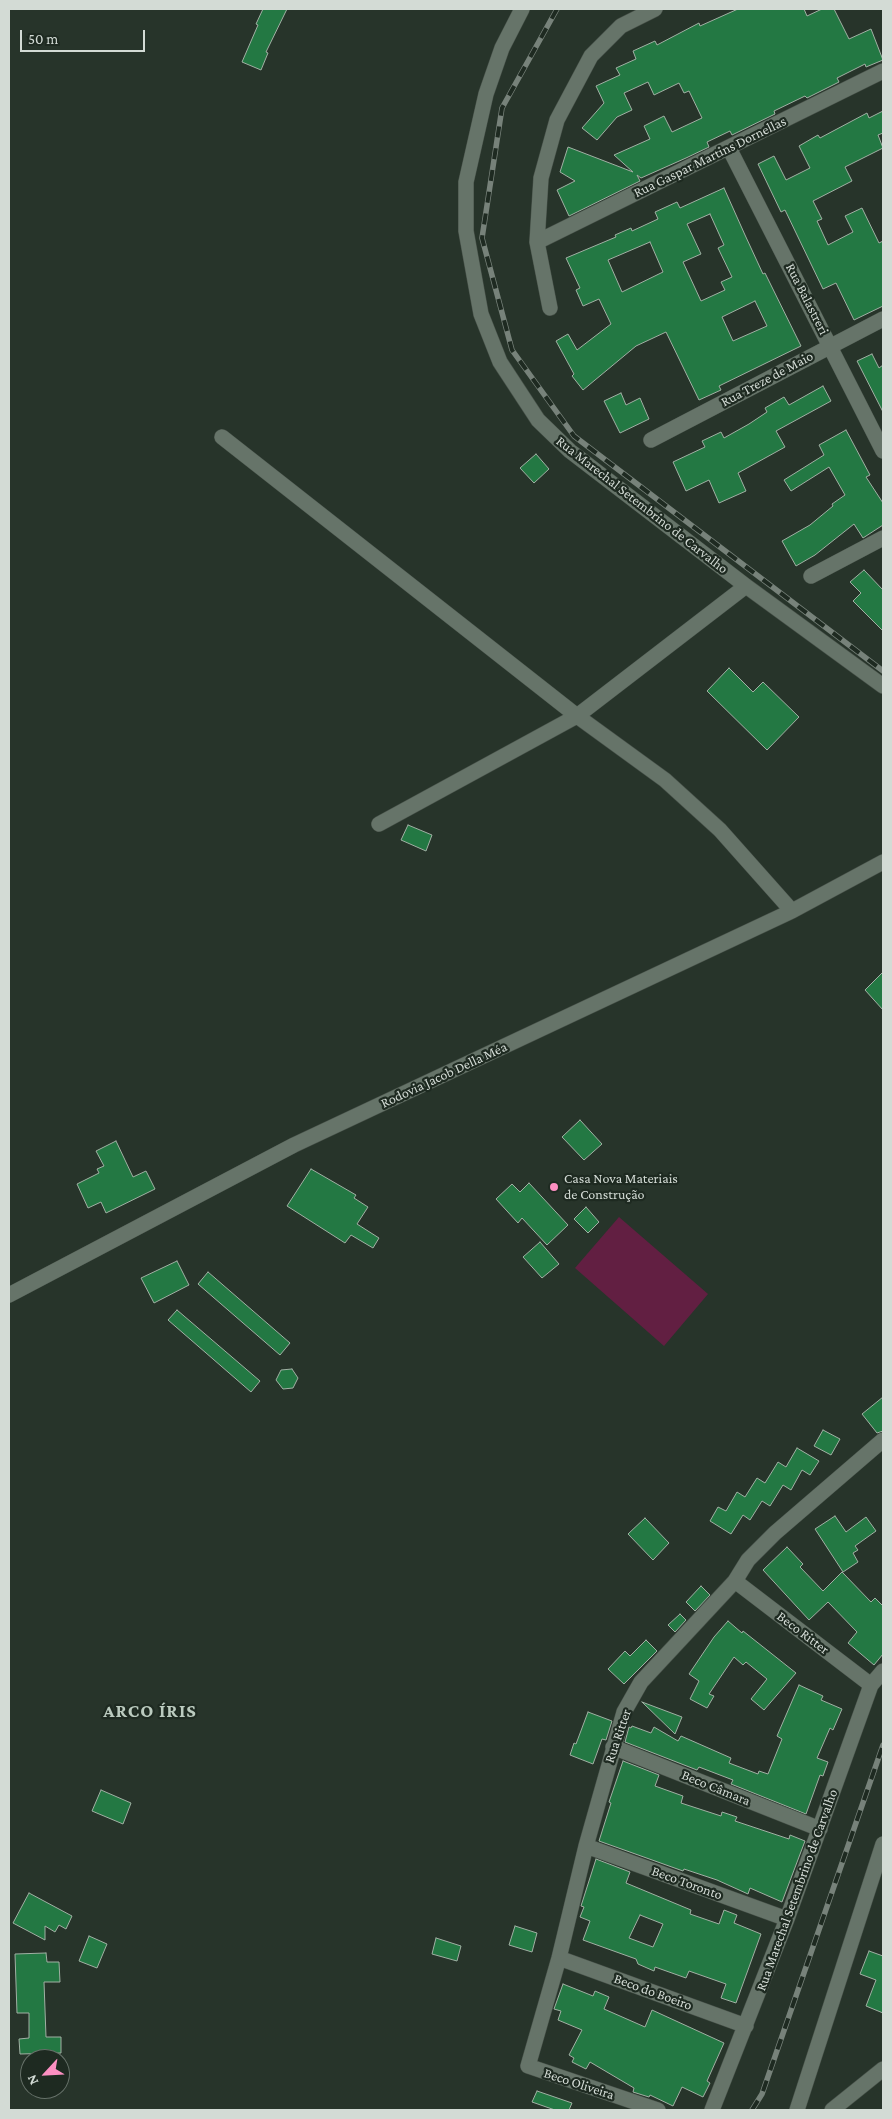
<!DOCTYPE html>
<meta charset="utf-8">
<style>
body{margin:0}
#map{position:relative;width:892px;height:2119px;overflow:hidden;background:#27342a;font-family:"Crimson Pro",serif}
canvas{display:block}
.frame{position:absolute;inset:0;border:10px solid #d3dbd5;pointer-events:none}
.north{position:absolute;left:20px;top:2049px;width:50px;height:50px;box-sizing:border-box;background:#1e2a21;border:1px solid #667169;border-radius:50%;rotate:245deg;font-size:14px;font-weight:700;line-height:20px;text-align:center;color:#d3dbd5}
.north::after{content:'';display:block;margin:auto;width:18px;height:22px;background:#fc8fc1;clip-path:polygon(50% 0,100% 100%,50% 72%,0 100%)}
.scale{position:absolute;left:20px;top:30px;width:125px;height:22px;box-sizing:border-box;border:2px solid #d3dbd5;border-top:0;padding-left:6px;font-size:15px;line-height:18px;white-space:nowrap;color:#d3dbd5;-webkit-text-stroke:4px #1e2a21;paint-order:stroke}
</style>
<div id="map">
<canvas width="892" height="2119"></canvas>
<div class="frame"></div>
<div class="north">N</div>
<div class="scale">50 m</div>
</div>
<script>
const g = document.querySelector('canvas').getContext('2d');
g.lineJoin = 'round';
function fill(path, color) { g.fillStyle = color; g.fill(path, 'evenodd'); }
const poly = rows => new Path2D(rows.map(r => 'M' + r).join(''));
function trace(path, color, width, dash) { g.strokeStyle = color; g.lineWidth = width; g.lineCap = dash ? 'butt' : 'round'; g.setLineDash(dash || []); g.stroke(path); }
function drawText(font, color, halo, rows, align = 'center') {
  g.font = font + ' "Crimson Pro",serif'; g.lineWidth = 4.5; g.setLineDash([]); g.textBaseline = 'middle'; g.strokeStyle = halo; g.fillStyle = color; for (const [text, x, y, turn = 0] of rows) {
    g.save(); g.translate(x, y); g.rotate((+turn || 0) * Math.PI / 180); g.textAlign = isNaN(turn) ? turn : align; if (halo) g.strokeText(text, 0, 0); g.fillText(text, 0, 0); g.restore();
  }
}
fill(poly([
 [619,1217,708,1294,664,1346,575,1268]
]), '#621f42');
const building = poly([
 [263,9,287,9,266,52,268,53,261,70,242,62,258,25,256,24,263,9],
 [738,9,804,9,807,16,822,9,834,9,849,39,871,29,883,60,866,67,865,64,837,78,839,82,807,98,805,96,774,111,775,114,732,135,730,131,707,142,709,147,686,158,641,178,637,175,640,181,569,216,557,190,575,181,560,172,568,147,633,172,614,155,650,139,644,126,664,116,672,132,702,118,689,91,684,93,679,83,654,95,648,82,624,93,632,110,617,117,597,140,582,128,604,103,596,86,620,75,616,68,636,59,633,51,655,41,657,45,699,23,700,26,738,9],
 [883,111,883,133,878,135,883,148,845,167,852,181,813,201,822,219,817,221,828,245,853,232,845,216,862,208,879,243,883,241,883,306,854,320,836,283,823,289,785,210,781,212,758,164,774,156,786,180,810,168,799,146,818,135,820,138,867,113,869,118,883,111],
 [724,188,745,235,763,274,765,273,801,346,719,386,721,390,699,400,666,332,636,346,583,390,572,376,574,374,556,341,568,334,577,350,611,324,599,299,583,306,576,290,580,288,566,258,616,237,615,235,631,228,632,231,658,219,655,212,677,202,680,208,724,188],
 [710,214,724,245,718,248,732,277,721,282,725,290,701,301,683,262,701,254,687,224,710,214],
 [650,242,663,272,622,292,608,260,650,242],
 [755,301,767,326,733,341,722,317,755,301],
 [872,354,879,368,883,365,883,412,857,361,872,354],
 [823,386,831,401,776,431,785,447,738,473,746,491,719,503,709,480,686,491,673,462,705,447,702,441,721,432,724,438,749,424,767,412,765,408,784,397,789,405,823,386],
 [621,393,626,405,640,398,649,419,620,433,604,401,621,393],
 [846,430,870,475,866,477,883,503,883,525,863,538,854,524,815,555,796,566,782,541,810,525,833,506,832,504,845,495,829,467,791,491,784,480,824,455,819,445,846,430],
 [536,454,549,469,534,483,520,468,536,454],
 [864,570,883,590,883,631,853,601,861,593,850,582,864,570],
 [729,668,753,692,763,682,799,717,767,750,707,691,729,668],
 [408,825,432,835,426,851,401,840,408,825],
 [883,972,883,1010,865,990,883,972],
 [580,1120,602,1144,584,1160,562,1137,580,1120],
 [116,1141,133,1177,146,1171,155,1189,106,1213,101,1202,88,1208,77,1184,99,1173,97,1169,104,1166,96,1151,116,1141],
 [311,1169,356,1195,354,1198,368,1207,357,1224,379,1238,373,1248,351,1235,345,1243,287,1206,311,1169],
 [529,1183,568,1225,547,1245,522,1218,518,1223,496,1199,512,1184,520,1192,529,1183],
 [586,1207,599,1222,588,1233,574,1219,586,1207],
 [540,1242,559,1264,542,1278,523,1257,540,1242],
 [177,1261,189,1285,154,1303,141,1278,177,1261],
 [208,1272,290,1343,280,1355,198,1284,208,1272],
 [177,1310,260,1381,251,1392,168,1320,177,1310],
 [292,1369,298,1378,293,1388,283,1389,276,1380,281,1370,292,1369],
 [883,1397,883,1431,877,1433,862,1414,883,1397],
 [823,1430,840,1439,831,1455,814,1446,823,1430],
 [797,1448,819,1461,810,1475,802,1470,791,1490,783,1485,770,1506,762,1501,750,1520,743,1515,731,1534,710,1521,718,1507,726,1511,737,1492,745,1497,757,1478,765,1483,778,1462,786,1467,797,1448],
 [835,1516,846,1532,866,1517,876,1531,855,1546,858,1550,853,1553,858,1562,843,1572,815,1529,835,1516],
 [645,1518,669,1543,653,1560,628,1534,645,1518],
 [787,1547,803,1564,800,1567,823,1591,842,1572,871,1602,875,1598,883,1606,883,1654,874,1665,848,1643,857,1632,828,1602,809,1620,763,1570,787,1547],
 [701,1586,710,1595,695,1611,686,1602,701,1586],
 [680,1614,686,1620,675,1632,668,1625,680,1614],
 [728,1621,742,1633,743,1631,796,1673,764,1710,751,1699,767,1679,746,1662,743,1665,734,1657,709,1694,714,1696,707,1708,690,1699,699,1681,689,1674,714,1637,728,1621],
 [646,1640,657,1651,624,1684,608,1669,625,1651,630,1656,646,1640],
 [799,1685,823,1696,821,1700,842,1709,833,1730,830,1728,817,1758,828,1762,823,1776,820,1775,806,1814,731,1784,733,1780,699,1767,697,1770,625,1742,629,1727,631,1728,632,1726,651,1733,654,1727,678,1741,681,1736,731,1758,729,1763,758,1774,759,1771,768,1774,782,1739,777,1736,799,1685],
 [642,1702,682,1717,675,1734,642,1702],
 [588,1712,612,1721,606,1740,602,1739,593,1764,570,1755,574,1743,576,1744,588,1712],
 [623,1761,659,1775,655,1786,683,1796,681,1803,721,1816,722,1812,737,1817,735,1821,789,1839,790,1835,805,1841,782,1902,750,1888,748,1894,717,1880,684,1869,683,1871,599,1841,611,1803,609,1802,623,1761],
 [101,1790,131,1803,123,1824,92,1811,101,1790],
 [596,1859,630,1872,626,1883,691,1910,690,1914,719,1924,724,1910,737,1915,734,1923,761,1934,736,2003,721,1998,726,1984,689,1971,686,1978,655,1967,654,1971,638,1964,636,1959,583,1940,590,1921,580,1917,584,1907,581,1906,596,1859],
 [640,1915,663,1924,653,1947,629,1938,640,1915],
 [29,1893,72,1916,66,1929,59,1925,55,1932,45,1926,45,1940,13,1923,29,1893],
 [515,1926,537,1933,532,1952,509,1945,515,1926],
 [89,1936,107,1944,97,1968,79,1961,89,1936],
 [436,1938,461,1946,457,1961,432,1954,436,1938],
 [869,1951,883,1956,883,2013,866,2006,876,1980,860,1974,869,1951],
 [46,1953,47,1962,59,1962,60,1982,44,1982,46,2037,61,2037,61,2053,20,2054,19,2039,29,2038,29,2013,17,2013,15,1954,46,1953],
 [563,1984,593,1996,595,1991,609,1997,604,2009,645,2027,652,2010,724,2043,707,2081,710,2083,703,2097,682,2087,673,2106,650,2095,649,2097,633,2092,634,2088,590,2062,586,2069,572,2062,574,2058,569,2055,582,2030,558,2020,561,2011,554,2009,563,1984],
 [537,2091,572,2103,569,2110,555,2110,532,2102,537,2091]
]);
fill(building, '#237843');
trace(building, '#a1b0a4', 1);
const minor = poly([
 [522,9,502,48,486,94,466,182,466,231,481,314,500,362,538,420,570,451,746,586,883,686],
 [729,148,883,451],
 [537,242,883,71],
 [550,308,537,242,541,178,557,120,591,56,621,26,655,9],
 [222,437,577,716,665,780,720,830,792,911],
 [651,440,883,319],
 [811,576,883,538],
 [379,824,577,716,746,586],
 [9,1295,294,1145,792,911,883,862],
 [735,1581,871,1685],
 [613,1747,820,1829],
 [586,1846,787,1919],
 [559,1958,746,2026],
 [658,2110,528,2066,559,1958,586,1846,624,1712,641,1682,735,1581,748,1560,775,1533,883,1440],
 [712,2110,787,1919,871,1685,883,1671],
 [797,2110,883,1844],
 [832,2110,883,2069]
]);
trace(minor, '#475149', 16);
trace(minor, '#667469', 15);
const rail = poly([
 [557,9,502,108,482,238,512,350,574,436,883,671],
 [752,2110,762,2094,883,1745]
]);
trace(rail, '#77827a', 5.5);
trace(rail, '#1e2a21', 4, [11]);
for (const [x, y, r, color] of [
 [554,1187,5,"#fc8fc1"]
]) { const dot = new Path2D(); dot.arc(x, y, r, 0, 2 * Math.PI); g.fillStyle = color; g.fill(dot); trace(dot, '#1e2a21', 2); }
drawText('14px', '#d3dbd5', '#1e2a21', [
 ["Rua Gaspar Martins Dornellas",710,157,-26],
 ["Rua Balastreri",807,299,63],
 ["Rua Treze de Maio",767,379,-28],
 ["Rua Marechal Setembrino de Carvalho",642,505,38],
 ["Rodovia Jacob Della Méa",444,1075,-25],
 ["Beco Ritter",803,1633,37],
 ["Rua Ritter",618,1736,-71],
 ["Beco Câmara",716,1788,22],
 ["Beco Toronto",687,1883,20],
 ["Rua Marechal Setembrino de Carvalho",797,1890,-70],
 ["Beco do Boeiro",653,1992,20],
 ["Beco Oliveira",579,2084,18]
]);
drawText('14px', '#d3dbd5', '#1e2a21', [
 ["Casa Nova Materiais",564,1179],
 ["de Construção",564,1195]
], 'left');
g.letterSpacing = '1px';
drawText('bold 19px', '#bbcbbf', '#1e2a21', [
 ["ARCO ÍRIS",150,1711]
]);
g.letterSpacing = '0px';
</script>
